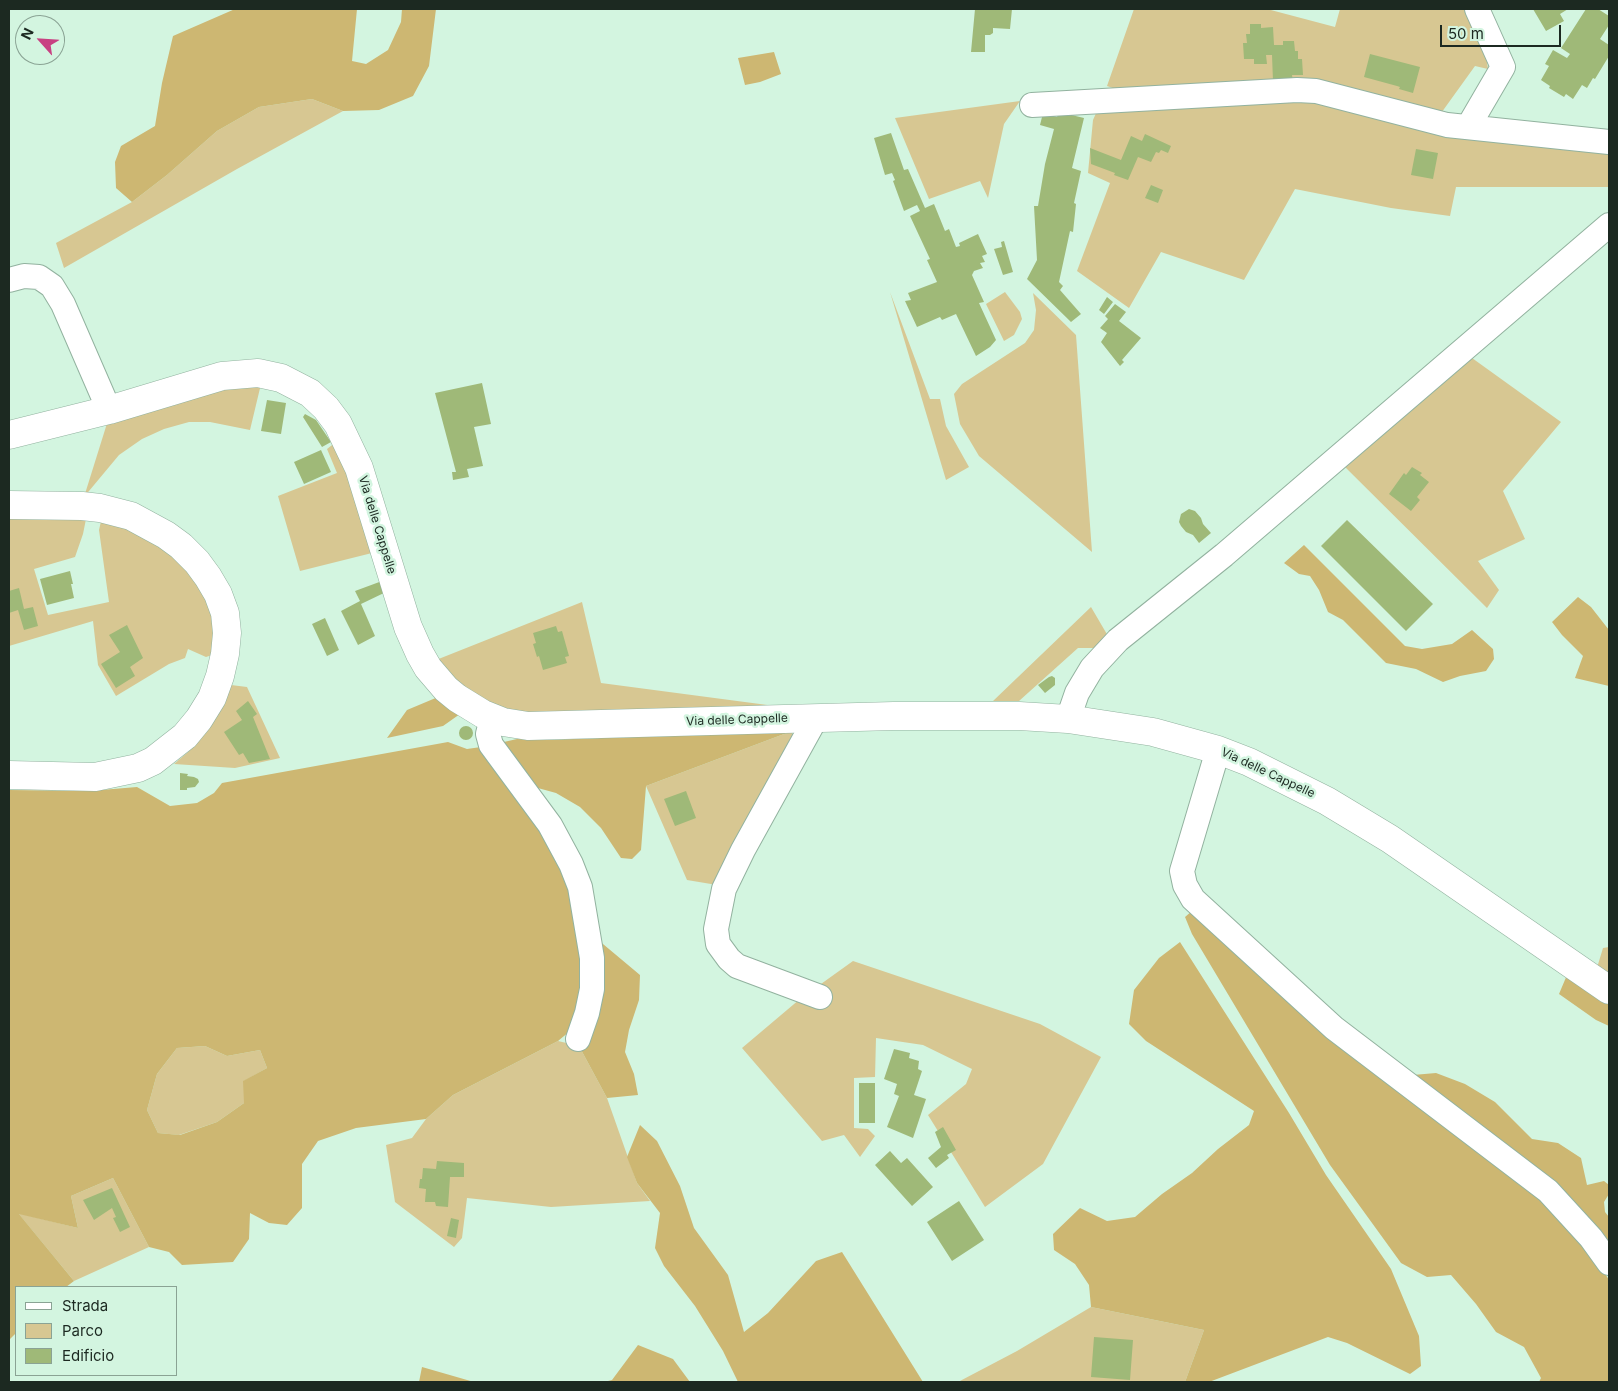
<!DOCTYPE html>
<style>
body{margin:0}
#map{position:relative;width:1618px;height:1391px;overflow:hidden;background:#d3f5e0;font-family:Inter,sans-serif}
canvas{display:block}
.frame{position:absolute;inset:0;border:10px solid #1c2921;pointer-events:none}
.legend{position:absolute;left:15px;top:1286px;width:162px;height:90px;box-sizing:border-box;background:#d3f5e0;border:1px solid #8aa394;margin:0;padding:6px 9px;list-style:none;font-size:15px;color:#1c2921}
.legend li{display:flex;align-items:center;gap:10px;height:25px}
.legend b{width:25px;border:1px solid #8aa394}
.north{position:absolute;left:15px;top:15px;width:50px;height:50px;box-sizing:border-box;background:#d3f5e0;border:1px solid #8aa394;border-radius:50%;rotate:296deg;font-size:14px;font-weight:700;line-height:20px;text-align:center;color:#1c2921}
.north::after{content:'';display:block;margin:auto;width:18px;height:22px;background:#c84182;clip-path:polygon(50% 0,100% 100%,50% 72%,0 100%)}
.scale{position:absolute;left:1440px;top:25px;width:121px;height:22px;box-sizing:border-box;border:2px solid #1c2921;border-top:0;padding-left:6px;font-size:15px;line-height:18px;white-space:nowrap;color:#1c2921;-webkit-text-stroke:4px #d3f5e0;paint-order:stroke}
</style>
<div id="map">
<canvas width="1618" height="1391"></canvas>
<div class="frame"></div>
<ul class="legend">
<li><b style="height:6px;background:#fff"></b>Strada</li>
<li><b style="height:14px;background:#d7c792"></b>Parco</li>
<li><b style="height:14px;background:#9fb978"></b>Edificio</li>
</ul>
<div class="north">N</div>
<div class="scale">50 m</div>
</div>
<script>
const g = document.querySelector('canvas').getContext('2d');
g.lineJoin = 'round';
function fill(path, color) { g.fillStyle = color; g.fill(path, 'evenodd'); }
const poly = rows => new Path2D(rows.map(r => 'M' + r).join(''));
function trace(path, color, width, dash) { g.strokeStyle = color; g.lineWidth = width; g.lineCap = dash ? 'butt' : 'round'; g.setLineDash(dash || []); g.stroke(path); }
function drawText(font, color, halo, rows, align = 'center') {
  g.font = font + ' Inter,sans-serif'; g.lineWidth = 5; g.setLineDash([]); g.textBaseline = 'middle'; g.strokeStyle = halo; g.fillStyle = color; for (const [text, x, y, turn = 0] of rows) {
    g.save(); g.translate(x, y); g.rotate((+turn || 0) * Math.PI / 180); g.textAlign = isNaN(turn) ? turn : align; if (halo) g.strokeText(text, 0, 0); g.fillText(text, 0, 0); g.restore();
  }
}
fill(poly([
 [1134,9,1267,9,1335,27,1340,9,1465,9,1486,55,1488,69,1475,66,1439,116,1342,90,1133,95,1107,86],
 [1294,96,1609,151,1609,187,1456,187,1450,216,1391,208,1295,189,1244,280,1161,252,1129,308,1077,271,1110,183,1088,173,1093,120,1097,111],
 [312,99,343,111,237,169,64,268,56,243,132,202,167,175,217,131,259,107],
 [1020,101,1004,124,988,198,980,181,929,199,895,118],
 [890,292,930,399,940,399,946,426,969,467,946,480],
 [1005,292,1020,312,1022,319,1014,335,1004,341,986,304],
 [1033,293,1076,335,1092,552,979,456,960,424,954,394,962,384,1025,343,1034,330,1036,310],
 [1472,358,1561,422,1503,491,1525,539,1478,561,1499,590,1487,608,1345,467],
 [261,384,250,430,210,422,189,422,164,429,142,439,119,455,84,497,109,417,205,389],
 [336,442,376,552,300,571,278,496,337,473,327,449],
 [9,511,87,514,83,534,75,557,34,569,48,615,109,602,99,530,102,517,178,554,213,604,215,654,206,657,188,649,185,658,169,664,116,696,98,665,93,621,9,646],
 [582,602,601,683,775,706,509,713,475,698,436,660],
 [1091,607,1108,636,1097,648,1078,648,1019,701,993,701],
 [231,685,247,687,280,758,235,768,174,764,188,752,201,737,224,703],
 [792,731,793,739,717,885,687,880,646,786],
 [1609,947,1609,980,1596,971,1603,948],
 [853,961,1040,1024,1101,1057,1043,1164,985,1207,928,1115,966,1084,972,1069,923,1045,876,1038,875,1077,854,1078,854,1128,868,1129,875,1136,860,1157,844,1135,822,1141,742,1048,800,999],
 [558,1041,579,1046,607,1098,637,1183,650,1201,551,1207,467,1198,462,1238,454,1247,395,1202,386,1145,412,1138,426,1119,453,1095],
 [205,1046,227,1056,260,1050,267,1068,244,1081,244,1103,217,1122,179,1135,158,1133,147,1110,157,1074,177,1048],
 [113,1178,149,1247,74,1281,18,1213,78,1228,71,1196],
 [1091,1307,1204,1330,1185,1382,958,1382,1017,1351]
]), '#d7c792');
fill(poly([
 [235,9,357,9,352,61,366,64,388,50,401,22,402,9,436,9,429,66,413,96,379,110,343,111,312,99,259,107,217,131,167,175,132,202,116,188,115,162,121,146,155,126,162,83,173,36],
 [774,52,781,74,760,82,745,85,738,58],
 [1304,545,1405,646,1422,649,1452,644,1472,630,1493,649,1494,659,1486,671,1460,676,1443,682,1416,669,1386,663,1343,620,1328,612,1319,590,1310,576,1299,574,1284,563],
 [1578,597,1591,607,1609,630,1609,686,1575,678,1583,656,1562,635,1552,622],
 [438,697,460,714,443,726,387,738,407,710],
 [792,731,646,786,641,850,632,859,621,858,601,828,580,807,556,793,527,785,495,744,517,739,546,740],
 [448,742,467,749,488,746,568,869,587,974,570,1031,558,1041,453,1095,426,1119,356,1128,318,1141,302,1164,302,1208,287,1225,269,1223,250,1213,249,1239,233,1262,182,1265,169,1252,149,1247,113,1178,71,1196,78,1228,19,1214,74,1281,66,1287,16,1287,16,1333,9,1340,9,790,89,791,137,787,170,806,197,803,214,793,222,783],
 [205,1046,227,1056,260,1050,267,1068,243,1081,244,1103,217,1122,180,1135,158,1133,147,1110,157,1074,177,1048],
 [1192,911,1529,1184,1591,1251,1609,1280,1609,1382,1539,1382,1541,1378,1524,1347,1496,1332,1476,1304,1451,1275,1427,1277,1401,1263,1330,1165,1192,934,1185,917],
 [597,939,640,975,639,1000,629,1030,625,1052,634,1074,638,1095,607,1098,579,1046],
 [1180,942,1289,1113,1326,1175,1391,1269,1419,1336,1421,1366,1410,1374,1347,1343,1328,1337,1209,1382,1185,1382,1204,1330,1091,1307,1089,1285,1075,1264,1054,1250,1053,1234,1080,1208,1107,1221,1135,1217,1162,1194,1192,1173,1218,1149,1249,1125,1254,1111,1146,1041,1129,1024,1134,990,1159,958],
 [1567,975,1609,1004,1609,1026,1596,1020,1559,994],
 [1436,1073,1465,1084,1495,1102,1532,1139,1558,1143,1581,1158,1587,1185,1604,1181,1609,1185,1609,1194,1604,1202,1605,1212,1609,1217,1609,1252,1413,1075],
 [640,1125,657,1141,680,1186,694,1228,728,1275,744,1332,768,1313,816,1261,842,1252,923,1382,738,1382,723,1351,695,1306,664,1266,655,1248,660,1213,637,1183,627,1157],
 [638,1345,673,1359,690,1382,604,1382,612,1380],
 [422,1367,474,1382,419,1382]
]), '#cdb772');
fill(poly([
 [975,9,1012,9,1010,29,993,28,993,33,990,35,985,35,985,52,971,52],
 [1533,9,1568,9,1560,14,1564,21,1546,31],
 [1586,9,1598,9,1609,16,1609,25,1600,39,1609,45,1609,56,1595,79,1593,78,1587,88,1582,85,1573,99,1566,94,1564,97,1549,88,1550,86,1541,80,1549,66,1545,64,1553,50,1567,58,1570,54,1561,48],
 [1250,24,1261,24,1261,28,1273,27,1274,45,1283,45,1283,41,1294,41,1295,51,1298,51,1298,59,1302,59,1303,75,1292,75,1293,81,1273,81,1272,55,1266,55,1267,64,1254,64,1254,59,1244,59,1243,43,1247,43,1246,34,1250,34],
 [1370,54,1420,67,1413,93,1399,89,1400,87,1397,86,1364,77],
 [1059,112,1084,118,1072,168,1081,171,1074,203,1076,204,1073,232,1070,231,1059,282,1063,286,1060,290,1081,314,1071,322,1027,279,1037,260,1034,206,1038,206,1045,164,1054,129,1040,125,1043,113,1057,117],
 [891,133,904,170,908,169,925,208,934,204,945,231,949,229,956,247,960,246,959,243,978,234,987,254,982,256,985,262,980,263,983,268,974,271,972,275,984,302,979,303,996,340,990,347,976,356,956,314,942,320,940,317,917,327,905,301,911,300,908,293,937,282,927,260,930,259,910,216,920,211,917,205,904,211,893,181,895,180,892,173,885,175,874,138],
 [1145,134,1171,146,1168,153,1161,150,1159,153,1156,152,1151,162,1138,157,1128,180,1114,175,1115,173,1091,164,1090,148,1121,160,1131,136,1142,141],
 [1416,149,1438,153,1433,179,1411,175],
 [1151,185,1163,190,1158,203,1145,198],
 [1004,241,1013,272,1003,275,994,249,1002,247,1001,242],
 [1107,297,1113,302,1104,314,1099,310],
 [1115,304,1126,312,1119,321,1141,338,1122,360,1124,362,1120,366,1101,342,1107,333,1100,328,1108,319,1105,316],
 [482,383,491,424,474,427,483,466,467,469,469,477,453,480,452,472,456,472,435,393],
 [267,400,286,403,281,434,261,431],
 [305,414,316,420,331,442,322,447,303,417],
 [321,450,331,472,304,484,294,462],
 [1412,467,1422,473,1420,475,1429,482,1417,497,1420,500,1411,511,1389,494,1404,473,1406,475],
 [1189,509,1195,511,1201,518,1203,524,1211,533,1199,543,1193,535,1186,532,1181,526,1179,522,1181,514],
 [1347,520,1433,604,1406,631,1321,546],
 [70,571,73,584,71,584,74,598,47,605,40,579],
 [382,581,386,592,361,604,375,636,358,645,341,611,360,601,355,591],
 [19,588,24,609,33,607,38,626,24,630,18,610,9,613,9,591],
 [325,618,339,650,327,656,312,624],
 [127,625,143,658,130,667,135,676,116,688,101,664,120,652,109,635],
 [556,626,558,632,562,631,569,656,565,657,567,663,543,670,539,656,537,657,533,644,536,643,533,633],
 [1052,676,1055,678,1055,685,1045,693,1038,685,1049,677],
 [248,701,257,714,253,717,270,759,249,763,243,753,239,755,224,732,242,720,236,711],
 '459 733a7 7 0 1 1 14 0a7 7 0 1 1-14 0Z',
 [180,773,188,774,187,776,194,777,198,779,199,782,195,787,187,788,187,790,180,790],
 [686,791,696,818,675,826,664,799],
 [894,1049,910,1053,909,1058,919,1061,918,1069,922,1071,914,1095,926,1099,913,1138,887,1127,899,1096,894,1094,897,1084,884,1079],
 [859,1083,875,1083,875,1123,859,1123],
 [943,1127,956,1150,947,1155,949,1158,936,1168,928,1158,941,1147,935,1132],
 [890,1151,901,1163,907,1158,933,1187,912,1206,875,1165],
 [437,1161,464,1163,464,1177,450,1177,448,1207,436,1206,435,1202,425,1202,426,1189,419,1188,420,1179,422,1179,423,1168,436,1169],
 [112,1188,130,1227,120,1232,113,1218,116,1217,112,1208,94,1220,83,1200],
 [959,1201,984,1240,952,1261,927,1222],
 [451,1218,459,1220,456,1238,447,1236],
 [1094,1337,1133,1340,1130,1380,1091,1377]
]), '#9fb978');
const minor = poly([
 [1032,105,1297,90,1316,91,1447,125,1609,142],
 [1468,127,1503,67,1477,9],
 [9,280,24,276,39,277,52,286,63,304,109,410],
 [492,718,488,734,491,745,550,825,571,864,580,887,592,958,592,989,587,1013,578,1039],
 [816,718,743,850,724,889,716,929,718,944,729,959,737,966,820,997],
 [1068,719,1077,693,1092,668,1118,640,1224,555,1609,225],
 [1218,750,1182,871,1185,885,1193,899,1334,1028,1548,1191,1591,1238,1609,1263]
]);
const major = poly([
 [9,435,109,410,222,376,258,373,281,378,310,393,326,408,338,424,359,468,408,627,420,654,428,668,446,689,457,698,483,714,503,722,528,726,894,716,1019,716,1068,719,1153,732,1218,750,1249,762,1327,801,1390,839,1609,990],
 [9,505,82,506,100,508,131,516,166,535,181,546,197,562,208,577,218,594,225,613,227,633,225,654,220,676,212,698,199,719,185,736,153,761,138,768,95,777,9,775]
]);
trace(minor, '#92b29f', 26);
trace(major, '#92b29f', 29);
trace(minor, '#fff', 24);
trace(major, '#fff', 28);
drawText('12px', '#1c2921', '#d3f5e0', [
 ["Via delle Cappelle",377,525,73],
 ["Via delle Cappelle",737,720,-2],
 ["Via delle Cappelle",1268,773,25]
]);
</script>
